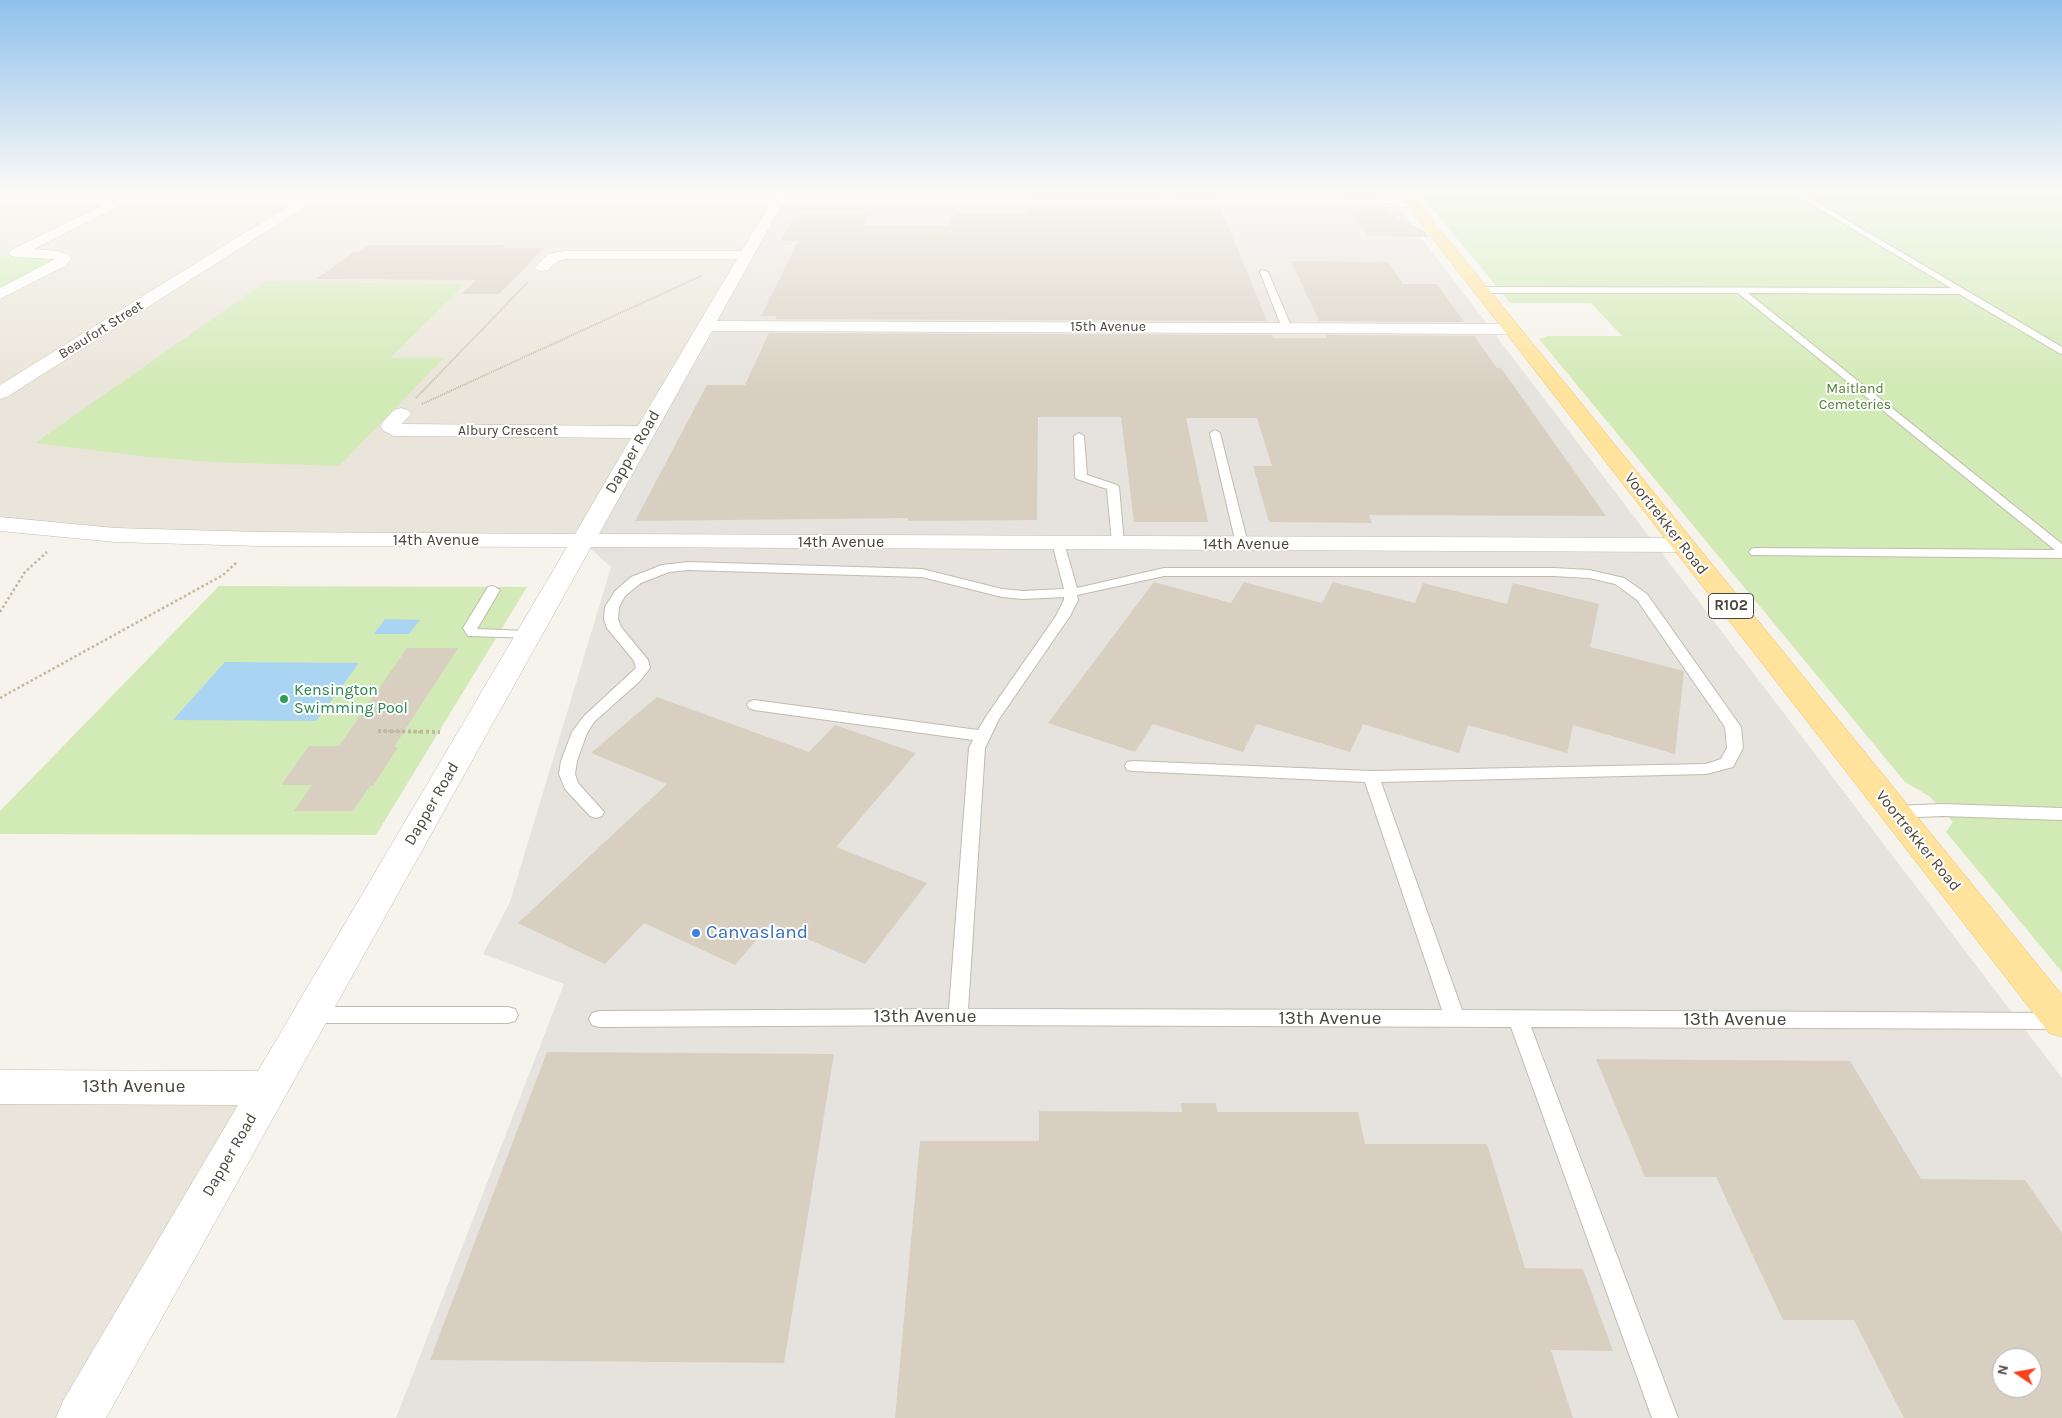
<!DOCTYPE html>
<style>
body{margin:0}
#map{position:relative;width:2062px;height:1418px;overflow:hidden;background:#f6f3ec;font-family:Karla,sans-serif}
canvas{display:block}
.north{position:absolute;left:1992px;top:1348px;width:50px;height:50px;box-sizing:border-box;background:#fff;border:1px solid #b7b4b0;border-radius:50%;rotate:282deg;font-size:14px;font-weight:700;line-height:20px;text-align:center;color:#4b4439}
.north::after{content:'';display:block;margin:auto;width:18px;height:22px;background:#fc3f1d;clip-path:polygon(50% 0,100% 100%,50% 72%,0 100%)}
</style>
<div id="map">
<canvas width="2062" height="1418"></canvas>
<div class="north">N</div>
</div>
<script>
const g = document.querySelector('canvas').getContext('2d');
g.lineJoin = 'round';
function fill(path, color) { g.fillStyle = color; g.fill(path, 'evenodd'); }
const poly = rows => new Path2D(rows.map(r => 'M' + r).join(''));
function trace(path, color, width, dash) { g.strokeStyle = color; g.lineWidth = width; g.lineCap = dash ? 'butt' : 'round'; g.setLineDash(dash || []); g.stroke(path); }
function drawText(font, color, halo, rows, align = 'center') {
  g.font = font + ' Karla,sans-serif'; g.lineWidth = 4; g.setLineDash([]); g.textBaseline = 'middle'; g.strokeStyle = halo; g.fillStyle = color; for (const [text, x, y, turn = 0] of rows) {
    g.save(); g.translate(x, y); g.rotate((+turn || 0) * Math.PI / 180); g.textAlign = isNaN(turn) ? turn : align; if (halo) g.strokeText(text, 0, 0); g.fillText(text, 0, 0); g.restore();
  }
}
fill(poly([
 [0,190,784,190,582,541,260,539,0,524],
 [0,1087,269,1088,80,1418,0,1418]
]), '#eae5da');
fill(poly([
 [784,190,1385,190,2062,1078,2062,1418,396,1418,564,984,483,954,510,902,611,567,582,541],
 [2002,1358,2032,1358,2032,1388,2002,1388]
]), '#e6e2dd');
fill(poly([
 [1417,190,2062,190,2062,972,1946,832,1953,822,1929,796,1905,782,1539,339,1547,336,1622,336,1591,303,1510,303],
 [0,256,49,256,57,259,0,291],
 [265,282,465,284,390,358,444,358,339,466,211,462,149,457,35,443],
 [219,586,527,587,376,835,0,834,0,811]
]), '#d2eab5');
fill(poly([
 [385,619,420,620,409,634,374,634],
 [225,662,359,663,316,721,173,720]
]), '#a9d4f2');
fill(poly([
 [1027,190,1160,190,1161,197,1027,197],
 [1170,190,1214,190,1217,197,1171,197],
 [1338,190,1377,190,1381,197,1342,197],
 [1026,208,1221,209,1267,321,775,319,777,316,761,316,798,241,781,241,794,217,799,217,801,214,866,214,864,225,949,226,951,217,959,213,1026,213],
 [1350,209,1386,209,1388,213,1423,230,1429,237,1368,236],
 [369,245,505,245,502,248,544,248,499,294,462,294,476,280,316,279,354,252,360,252],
 [1291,261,1388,262,1403,284,1437,284,1464,322,1319,321],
 [769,333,1272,335,1273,338,1327,338,1326,335,1474,336,1497,368,1501,368,1606,516,1369,515,1372,523,1269,522,1253,466,1272,466,1257,418,1186,418,1208,522,1134,522,1121,417,1038,417,1037,520,908,521,908,518,635,521,707,385,745,385],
 [1154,582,1231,603,1244,582,1322,603,1333,582,1415,603,1423,583,1507,604,1513,583,1599,604,1590,647,1684,671,1675,754,1573,725,1567,753,1468,725,1459,753,1363,724,1350,752,1257,724,1243,752,1153,724,1135,752,1048,723],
 [407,648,458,648,394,747,398,747,373,786,370,786,353,811,294,811,312,785,281,785,309,746,339,746],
 [657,697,809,752,835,725,916,753,836,847,927,883,865,964,771,923,735,965,644,923,605,964,518,923,667,784,591,753],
 [547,1052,834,1054,784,1363,430,1360],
 [1596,1059,1850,1061,1921,1179,2025,1180,2062,1233,2062,1418,1904,1418,1854,1320,1783,1320,1716,1177,1645,1177],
 [2002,1358,2032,1358,2032,1388,2002,1388],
 [1181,1103,1216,1103,1217,1112,1358,1112,1365,1144,1487,1144,1525,1268,1583,1269,1613,1351,1551,1350,1573,1418,895,1418,920,1141,1039,1141,1039,1111,1182,1112]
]), '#d8cfc1');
const lane = poly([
 [1162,190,1168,190,1171,204,1164,202,1162,190],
 [1788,190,1796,190,2062,347,2062,354,2059,353,1959,294,1748,293,2062,544,2062,558,1751,555,1749,552,1751,549,1755,548,2055,550,1738,293,1480,293,1476,290,1480,287,1951,288,1788,190],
 [1261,270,1268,272,1292,328,1290,330,1284,330,1282,328,1260,272,1261,270],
 [1215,430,1220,433,1248,544,1246,547,1242,548,1236,544,1210,433,1215,430],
 [1079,433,1084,436,1087,475,1117,485,1119,487,1124,543,1122,546,1118,547,1112,543,1107,489,1077,479,1075,477,1074,436,1079,433],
 [1058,539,1064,543,1077,588,1164,568,1554,568,1589,570,1624,578,1647,594,1741,727,1743,748,1733,767,1706,774,1381,782,1462,1010,2060,1013,2062,1013,2062,1029,1531,1027,1678,1418,1652,1418,1511,1027,958,1025,599,1027,592,1025,589,1019,592,1013,599,1011,949,1009,969,748,973,740,754,710,749,708,747,705,749,702,754,700,978,730,987,715,1056,616,1064,600,1064,597,1023,599,1002,597,922,577,688,570,669,572,641,583,625,596,619,607,618,619,621,627,648,660,650,668,640,681,594,722,587,733,577,761,575,774,578,783,604,812,602,816,596,818,590,816,565,789,559,774,561,761,572,732,584,716,636,668,634,661,607,628,604,619,605,607,615,591,631,577,662,565,688,562,922,569,1002,589,1023,591,1064,589,1052,543,1058,539],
 [1164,576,1554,576,1589,578,1615,584,1637,600,1725,727,1727,748,1721,759,1706,764,1371,771,1133,761,1127,762,1125,766,1127,770,1133,771,1365,782,1442,1010,968,1009,985,748,999,719,1070,616,1078,600,1077,595,1164,576],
 [493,586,500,590,477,629,528,631,533,632,535,635,533,638,468,636,463,628,488,587,493,586],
 [1942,804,2062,808,2062,820,1942,816,1895,818,1889,816,1887,812,1889,808,1895,806,1942,804],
 [311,1007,508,1007,515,1009,518,1015,515,1021,508,1023,311,1023,304,1021,301,1015,304,1009,311,1007]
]);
const street = poly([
 [778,190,790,190,786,199,1410,199,1417,203,1410,207,781,206,717,321,1511,324,1517,325,1519,329,1517,333,1511,334,712,331,599,534,1684,538,1692,540,1695,545,1692,550,1684,552,591,547,106,1418,56,1418,63,1401,238,1105,0,1104,0,1070,258,1071,567,547,260,546,115,542,0,531,0,517,115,528,260,532,575,534,631,438,394,436,384,431,381,427,382,423,394,410,401,408,408,410,411,414,402,424,638,426,737,259,565,259,558,261,547,270,542,271,537,270,535,267,548,254,565,251,742,251,768,206,306,206,7,397,0,399,0,385,288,206,120,206,34,249,58,251,69,255,71,258,65,266,0,299,0,288,55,259,16,257,11,256,9,253,11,250,101,206,0,206,0,198,773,199,778,190]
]);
const primary = poly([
 [1395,190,1408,190,2062,995,2062,1037,2049,1033,1395,190]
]);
trace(lane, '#c2bbae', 2);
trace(street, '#c2bbae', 1);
trace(primary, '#e6c16a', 1);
trace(poly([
 [416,398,528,282],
 [422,404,701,276]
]), '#c4b79f', 2, [1, 1]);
trace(poly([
 [0,612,25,572,47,552],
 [0,698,223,575,237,562],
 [378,731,422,732]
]), '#c4b79f', 2.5, [2.5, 2.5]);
trace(poly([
 [378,731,440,732]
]), '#c4b79f', 4, [3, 3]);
fill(lane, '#fff');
fill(street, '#fff');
fill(primary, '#ffe39c');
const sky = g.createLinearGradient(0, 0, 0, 389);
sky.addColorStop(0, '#8fc1ec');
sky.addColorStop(0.49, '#fbfaf6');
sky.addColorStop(1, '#fbfaf600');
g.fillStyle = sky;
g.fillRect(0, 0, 2062, 389);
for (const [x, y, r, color] of [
 [284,699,5,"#2e9e5b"],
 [696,933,5,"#3f7fe0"]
]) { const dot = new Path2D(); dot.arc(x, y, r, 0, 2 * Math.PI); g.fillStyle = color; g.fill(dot); trace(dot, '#fff', 2); }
drawText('14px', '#4b4439', '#fff', [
 ["15th Avenue",1108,327],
 ["Beaufort Street",101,330,-32],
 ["Albury Crescent",508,431]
]);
drawText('14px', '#4a7f2a', '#fff', [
 ["Maitland",1855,389],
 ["Cemeteries",1855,405]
]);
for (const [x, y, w] of [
 [1731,606,45]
]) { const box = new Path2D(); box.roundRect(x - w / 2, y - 12.5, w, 25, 4); g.fillStyle = '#fff'; g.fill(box); trace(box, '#4b4439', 1); }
drawText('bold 15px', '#4b4439', null, [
 ["R102",1731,606]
]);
drawText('16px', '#4b4439', '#fff', [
 ["Dapper Road",633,452,-60],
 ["Voortrekker Road",1666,524,52],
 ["14th Avenue",436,540],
 ["14th Avenue",841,542],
 ["14th Avenue",1246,544],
 ["Dapper Road",432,804,-60],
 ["Voortrekker Road",1918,841,51],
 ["Dapper Road",230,1155,-60]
]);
drawText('16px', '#27864d', '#fff', [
 ["Kensington",294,690],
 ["Swimming Pool",294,708]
], 'left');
drawText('19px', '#366cbe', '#fff', [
 ["Canvasland",706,933]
], 'left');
drawText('19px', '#4b4439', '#fff', [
 ["13th Avenue",925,1017],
 ["13th Avenue",1330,1019],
 ["13th Avenue",1735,1020],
 ["13th Avenue",134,1087]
]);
</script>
